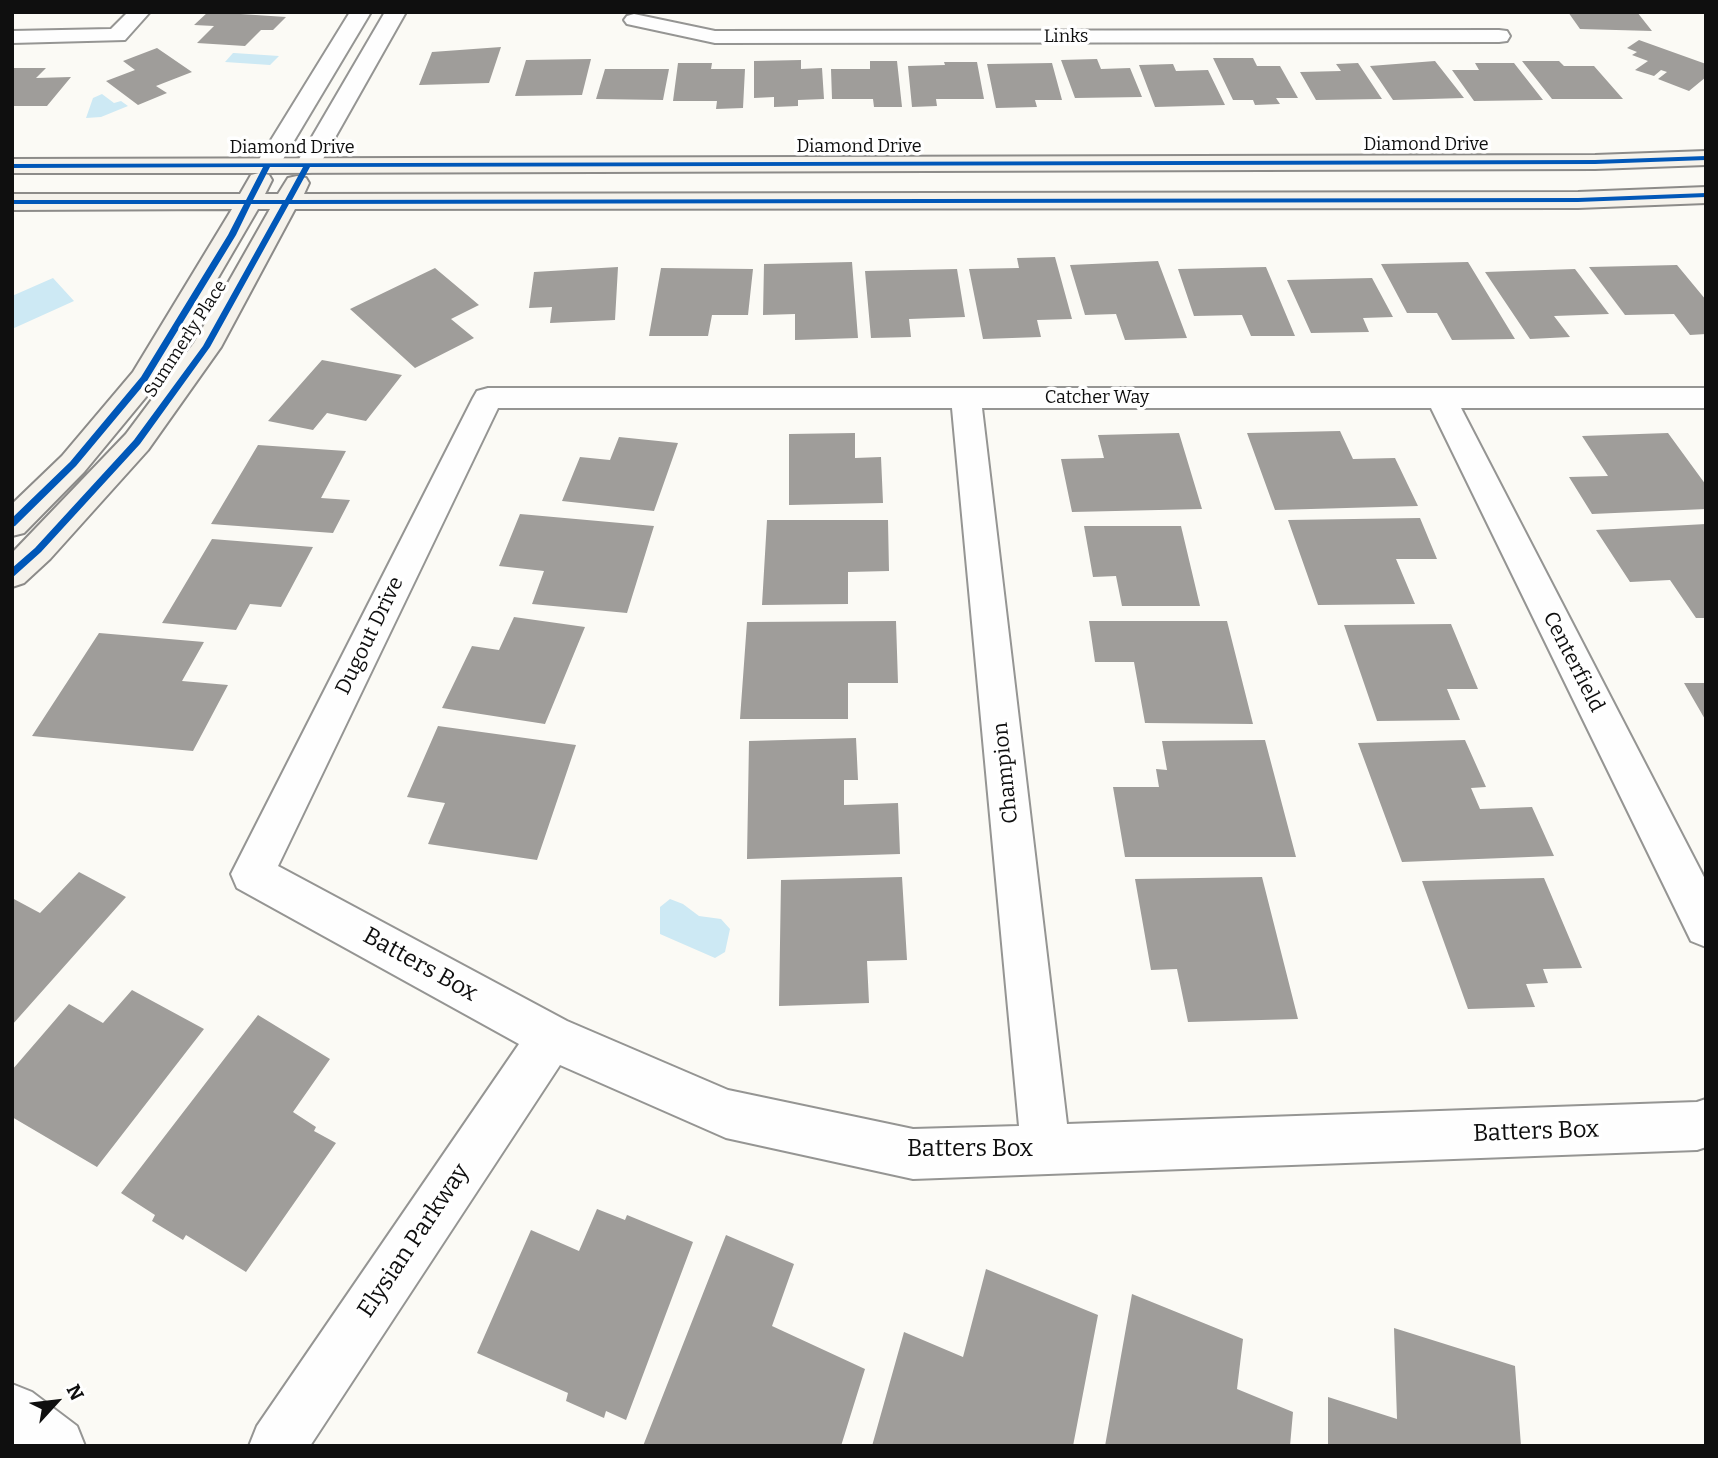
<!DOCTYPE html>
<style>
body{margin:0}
#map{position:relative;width:1718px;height:1458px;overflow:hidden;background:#fbfaf5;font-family:Bitter,serif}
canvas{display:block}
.frame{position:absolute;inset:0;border:14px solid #0f0f0f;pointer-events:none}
.north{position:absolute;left:21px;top:1367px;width:70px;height:70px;-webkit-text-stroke:5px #fff;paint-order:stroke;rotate:63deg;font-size:19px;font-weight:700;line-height:28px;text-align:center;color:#0f0f0f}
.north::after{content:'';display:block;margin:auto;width:24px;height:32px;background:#0f0f0f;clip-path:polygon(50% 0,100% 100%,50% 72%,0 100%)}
</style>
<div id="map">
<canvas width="1718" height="1458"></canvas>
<div class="frame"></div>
<div class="north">N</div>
</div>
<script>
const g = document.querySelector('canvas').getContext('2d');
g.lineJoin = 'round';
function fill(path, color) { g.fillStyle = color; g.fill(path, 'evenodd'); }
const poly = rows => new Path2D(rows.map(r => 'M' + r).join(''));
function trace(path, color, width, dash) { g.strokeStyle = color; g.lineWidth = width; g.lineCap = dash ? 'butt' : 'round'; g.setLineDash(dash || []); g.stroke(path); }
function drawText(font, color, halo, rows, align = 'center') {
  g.font = font + ' Bitter,serif'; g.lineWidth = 7; g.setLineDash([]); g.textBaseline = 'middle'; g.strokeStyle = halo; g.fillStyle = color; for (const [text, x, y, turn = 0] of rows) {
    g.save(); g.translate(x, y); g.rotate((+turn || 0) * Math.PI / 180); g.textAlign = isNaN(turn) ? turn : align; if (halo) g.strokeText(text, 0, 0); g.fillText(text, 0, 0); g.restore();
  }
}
fill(poly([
 [233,53,234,53,279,56,270,65,225,62],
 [102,94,114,103,121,101,128,106,101,117,86,118,93,98],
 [53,278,74,301,12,329,12,296],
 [670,899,683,904,699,916,721,919,730,929,725,952,715,958,660,934,660,907]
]), '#cde9f4');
fill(poly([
 [208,12,210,12,286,17,273,30,261,30,245,46,197,43,214,26,194,25],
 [1568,12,1637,12,1652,31,1580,29],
 [1639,40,1706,64,1706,77,1689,91,1658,79,1667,72,1661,70,1654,76,1635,70,1648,61,1632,55,1637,52,1627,48],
 [501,47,489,83,419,85,432,52],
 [157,48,192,72,156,86,167,93,138,105,106,81,135,70,123,61],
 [1213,58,1253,58,1257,66,1280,66,1298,98,1276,98,1280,104,1255,105,1253,100,1233,100],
 [591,59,582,95,515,96,526,60],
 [1097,59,1101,69,1130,68,1142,97,1075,98,1061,60],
 [801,60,801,69,822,68,824,99,798,100,798,106,774,107,774,97,754,98,754,61],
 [870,61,897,61,902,107,874,107,873,99,832,99,831,69,870,69],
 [1435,61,1464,98,1393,100,1370,66],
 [1522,61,1559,61,1564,66,1594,66,1623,99,1552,99],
 [944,62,977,62,984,99,936,99,937,106,912,107,908,66,945,65],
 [678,63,712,63,711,69,745,69,743,108,716,109,717,101,673,101],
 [1052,63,1062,100,1035,100,1037,107,996,108,987,64],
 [1358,63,1382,99,1316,100,1300,72,1341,71,1336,64],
 [1475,63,1514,63,1543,100,1474,101,1452,70,1479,70],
 [1173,64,1176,71,1208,70,1225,105,1155,107,1139,65],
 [12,68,46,68,36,78,71,77,47,106,12,106],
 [605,69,669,69,663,100,596,99],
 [1055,257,1072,319,1037,320,1041,337,983,339,969,269,1019,268,1017,258],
 [1158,261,1187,338,1125,340,1116,314,1085,315,1070,265],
 [852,262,858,338,795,340,795,314,763,315,764,264],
 [1468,262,1515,339,1452,340,1437,313,1407,313,1381,264],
 [1677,265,1706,300,1706,334,1690,335,1674,314,1625,315,1589,267],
 [618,267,615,320,550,323,552,307,529,308,534,272],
 [1266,267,1295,336,1251,336,1242,315,1194,316,1178,269],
 [435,268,479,305,451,319,474,338,415,368,350,309],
 [661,268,753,269,748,315,712,315,708,336,649,336],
 [957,269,965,317,909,319,911,337,871,338,865,271],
 [1575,269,1609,314,1554,316,1570,337,1530,339,1485,272],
 [1372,278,1393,317,1363,318,1369,332,1311,333,1287,280],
 [322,360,402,375,366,421,327,413,313,430,268,421],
 [1340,431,1353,459,1395,458,1418,506,1275,510,1247,433],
 [855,433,855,458,881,457,883,503,789,505,789,434],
 [1179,433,1202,509,1072,512,1061,459,1104,458,1098,435],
 [1668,433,1706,485,1706,509,1592,514,1569,477,1608,476,1582,436],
 [619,437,678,443,654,511,562,501,580,457,610,460],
 [258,445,346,451,321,498,350,500,333,533,211,524],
 [520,514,654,526,627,613,532,604,544,571,499,566],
 [1420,518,1437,559,1396,559,1415,604,1318,605,1288,520],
 [767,520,888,520,889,571,848,572,848,604,762,605],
 [1706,524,1706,618,1696,618,1670,580,1630,582,1596,530],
 [1084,526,1181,526,1200,606,1122,606,1116,576,1093,577],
 [212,539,313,547,281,607,250,604,236,630,162,623],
 [514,617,585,627,545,724,442,708,472,646,499,650],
 [896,621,898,683,848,683,848,719,740,719,747,622],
 [1089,621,1227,621,1253,724,1145,723,1134,662,1095,662],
 [1451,624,1478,689,1447,689,1460,720,1377,721,1344,625],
 [99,633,204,642,182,681,228,685,193,751,32,736],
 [1684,683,1706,683,1706,721],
 [438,726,576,745,537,860,428,844,445,803,407,797],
 [856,738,858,780,844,780,844,805,898,803,900,854,747,859,749,741],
 [1265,740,1296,857,1125,857,1113,787,1159,787,1156,769,1167,770,1162,741],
 [1465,740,1486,787,1471,788,1480,809,1532,807,1554,856,1402,862,1358,743],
 [79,872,126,897,12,1025,12,898,40,913],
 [902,877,907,960,867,961,869,1003,779,1006,781,880],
 [1262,877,1298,1019,1188,1022,1177,969,1151,970,1135,879],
 [1544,878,1582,968,1543,969,1548,983,1526,984,1535,1007,1468,1009,1422,881],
 [132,990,204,1029,97,1167,12,1117,12,1070,69,1004,103,1023],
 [258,1015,330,1059,293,1112,316,1127,314,1131,336,1143,246,1272,186,1235,183,1240,152,1221,155,1215,121,1193],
 [597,1209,625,1220,627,1215,693,1242,626,1420,606,1411,604,1418,566,1401,568,1393,477,1353,531,1230,579,1251],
 [726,1235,794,1264,772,1326,865,1369,841,1446,643,1446],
 [986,1269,1098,1315,1073,1446,872,1446,904,1332,963,1357],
 [1132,1294,1243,1339,1237,1389,1293,1412,1290,1446,1105,1446],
 [1394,1328,1515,1366,1521,1446,1328,1446,1328,1397,1397,1419]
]), '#9f9d9a');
const street = poly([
 [128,12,150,12,125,40,12,43,12,31,111,29,128,12],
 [350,12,371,12,276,171,267,173,258,171,255,166,350,12],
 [385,12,406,12,319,166,316,171,307,173,298,171,295,166,385,12],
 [634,14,715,31,1499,30,1507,31,1510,36,1507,41,1499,42,715,43,627,24,624,20,627,16,634,14],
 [488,388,1706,388,1706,408,1461,408,1706,881,1706,947,1691,941,1431,408,982,408,1067,1124,1697,1102,1706,1099,1706,1147,1697,1150,913,1179,726,1138,560,1065,310,1446,249,1446,257,1426,519,1044,237,888,231,874,473,398,477,391,488,388],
 [498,408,952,408,1019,1126,913,1129,728,1090,567,1021,278,866,498,408],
 [12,1384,32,1392,77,1426,85,1446,12,1446,12,1384]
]);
const secondary = poly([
 [1706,151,1706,165,1595,169,261,173,269,175,272,180,265,194,278,194,288,178,297,176,306,178,309,183,304,194,1578,192,1706,187,1706,203,1578,208,295,209,221,347,148,450,50,559,24,583,12,587,12,553,126,434,194,343,270,209,258,209,155,386,84,472,24,533,12,536,12,504,62,456,133,372,232,209,12,210,12,194,240,194,251,175,259,173,12,173,12,159,1595,155,1706,151]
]);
trace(street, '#959593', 4);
trace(secondary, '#8c8b89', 4);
fill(street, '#fefefe');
fill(secondary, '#f5f2eb');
fill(poly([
 [1706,156,1706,160,1595,164,310,167,292,200,1578,198,1706,193,1706,197,1578,202,289,204,210,347,140,444,41,552,12,578,12,568,35,548,134,440,203,346,282,204,251,204,236,235,147,381,76,466,15,526,12,527,12,518,70,462,141,377,228,235,244,204,12,204,12,200,246,200,263,167,12,168,12,164,1595,160,1706,156],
 [270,167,303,167,285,200,253,200,270,167]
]), '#0057b8');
drawText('18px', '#0f0f0f', '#fff', [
 ["Links",1066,37],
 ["Diamond Drive",1426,145],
 ["Diamond Drive",859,147],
 ["Diamond Drive",292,148],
 ["Summerly Place",186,339,-57],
 ["Catcher Way",1097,398]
]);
drawText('21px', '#0f0f0f', '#fff', [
 ["Dugout Drive",370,636,-64],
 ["Centerfield",1573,662,63],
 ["Champion",1006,773,-96]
]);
drawText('24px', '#0f0f0f', '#fff', [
 ["Batters Box",420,965,29],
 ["Batters Box",1536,1132,-2],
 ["Batters Box",970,1149],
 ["Elysian Parkway",414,1241,-56]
]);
</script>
